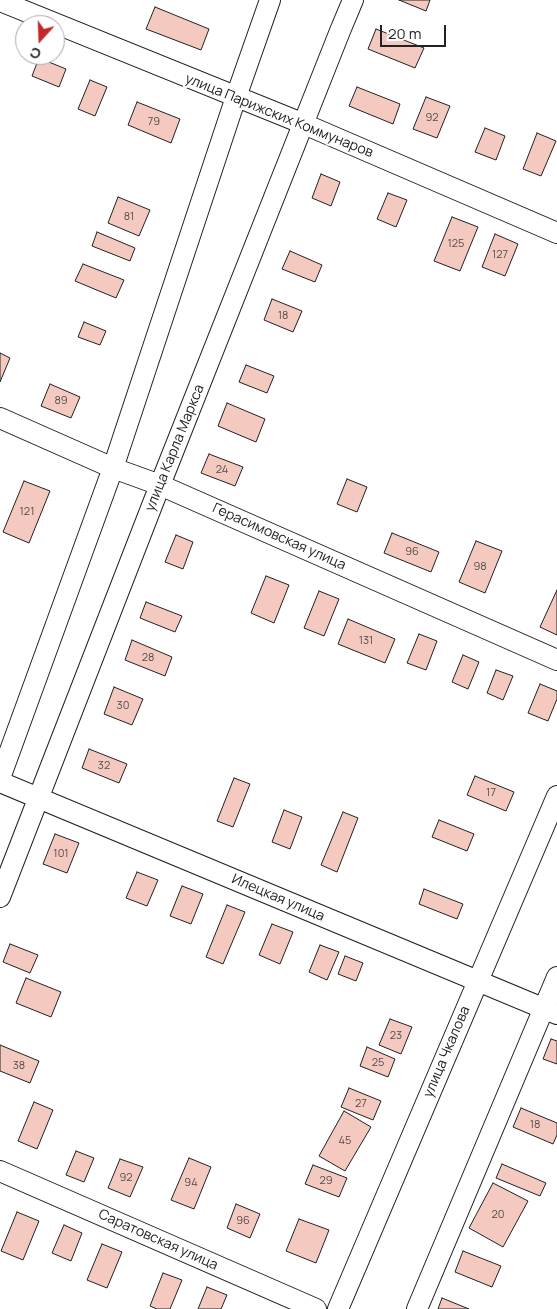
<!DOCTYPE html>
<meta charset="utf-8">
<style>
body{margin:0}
#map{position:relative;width:557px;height:1309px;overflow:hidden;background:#fff;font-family:Manrope,sans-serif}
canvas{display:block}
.north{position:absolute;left:15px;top:15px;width:50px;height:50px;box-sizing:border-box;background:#fff;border:1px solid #a7a7a7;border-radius:50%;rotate:200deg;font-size:14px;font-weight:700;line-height:20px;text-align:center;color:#222}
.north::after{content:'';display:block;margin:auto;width:18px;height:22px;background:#c62828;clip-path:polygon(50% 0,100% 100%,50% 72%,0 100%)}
.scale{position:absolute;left:380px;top:25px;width:66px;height:22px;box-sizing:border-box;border:2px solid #222;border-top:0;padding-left:6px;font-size:15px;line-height:18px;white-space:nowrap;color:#222;-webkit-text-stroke:4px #fff;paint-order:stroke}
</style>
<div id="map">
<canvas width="557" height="1309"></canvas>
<div class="north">С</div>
<div class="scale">20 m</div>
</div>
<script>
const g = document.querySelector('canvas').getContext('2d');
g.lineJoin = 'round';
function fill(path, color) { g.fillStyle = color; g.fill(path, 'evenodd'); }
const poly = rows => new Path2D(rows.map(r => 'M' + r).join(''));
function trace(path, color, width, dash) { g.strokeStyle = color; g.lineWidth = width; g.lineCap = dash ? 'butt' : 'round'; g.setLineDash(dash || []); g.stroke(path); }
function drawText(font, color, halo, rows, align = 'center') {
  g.font = font + ' Manrope,sans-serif'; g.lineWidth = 4; g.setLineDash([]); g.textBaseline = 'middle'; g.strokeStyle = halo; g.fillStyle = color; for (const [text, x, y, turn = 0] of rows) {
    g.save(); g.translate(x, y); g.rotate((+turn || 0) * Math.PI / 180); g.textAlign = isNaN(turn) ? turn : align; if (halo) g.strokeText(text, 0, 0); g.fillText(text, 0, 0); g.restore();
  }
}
const building = poly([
 [399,0,430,0,426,11,399,0],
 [155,7,209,29,201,50,146,29,155,7],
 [376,29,424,48,415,68,368,49,376,29],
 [39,58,66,69,59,87,32,76,39,58],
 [90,80,107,87,95,116,78,109,90,80],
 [357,87,400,104,393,124,349,106,357,87],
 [426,97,450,106,437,138,413,129,426,97],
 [137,102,180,119,171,143,128,125,137,102],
 [485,128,505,136,496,160,475,152,485,128],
 [537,133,556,141,541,176,523,169,537,133],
 [321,174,340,182,331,206,312,198,321,174],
 [388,193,407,200,396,227,377,219,388,193],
 [118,197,150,210,139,236,108,223,118,197],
 [452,217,478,227,460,271,434,261,452,217],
 [97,232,135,248,130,261,92,246,97,232],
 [495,234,518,244,505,276,482,267,495,234],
 [290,251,322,265,315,282,282,269,290,251],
 [83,264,124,280,116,298,75,281,83,264],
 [272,299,302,311,293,332,264,320,272,299],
 [84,322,106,331,100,345,78,337,84,322],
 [0,353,10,358,0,382,0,353],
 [246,365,274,376,267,393,239,382,246,365],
 [50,384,80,397,71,418,41,406,50,384],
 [227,403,265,419,256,442,218,426,227,403],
 [209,454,243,467,235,486,201,473,209,454],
 [347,479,367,487,357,512,337,504,347,479],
 [24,481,50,491,29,543,3,532,24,481],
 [392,533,439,552,431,572,384,553,392,533],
 [176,535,193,542,183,569,165,562,176,535],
 [476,541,502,551,485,593,459,582,476,541],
 [266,576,289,585,274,623,251,613,266,576],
 [557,590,557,635,540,627,557,590],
 [319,591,339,599,324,636,304,628,319,591],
 [146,602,182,616,175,632,140,618,146,602],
 [348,619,395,639,385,663,338,644,348,619],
 [419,634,437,641,426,670,407,663,419,634],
 [132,640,172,657,165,676,125,660,132,640],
 [463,655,479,662,468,689,452,682,463,655],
 [496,670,513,676,503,700,487,693,496,670],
 [540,684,557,691,557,699,548,721,528,713,540,684],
 [114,687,143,699,132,725,104,714,114,687],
 [89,749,127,764,119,783,82,768,89,749],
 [475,776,514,792,506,811,467,795,475,776],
 [234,778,250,784,233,827,217,821,234,778],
 [284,810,302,817,290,849,272,842,284,810],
 [343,812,358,818,337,872,321,865,343,812],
 [439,820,474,834,467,851,432,837,439,820],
 [55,834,79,843,67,873,43,864,55,834],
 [137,872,158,880,147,906,126,898,137,872],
 [182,886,203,894,191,924,170,916,182,886],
 [424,889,463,904,457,919,419,904,424,889],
 [227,905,245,912,223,964,206,957,227,905],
 [272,924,293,932,280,964,259,955,272,924],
 [10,944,38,955,30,973,3,962,10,944],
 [320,945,339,952,327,980,309,972,320,945],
 [345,956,363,963,356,981,338,974,345,956],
 [26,978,61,992,51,1017,16,1003,26,978],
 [390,1019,412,1027,401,1054,379,1045,390,1019],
 [551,1039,557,1041,557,1064,543,1059,551,1039],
 [0,1045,39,1061,30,1083,0,1071,0,1045],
 [367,1047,395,1059,388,1077,360,1066,367,1047],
 [349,1088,381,1101,373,1120,341,1107,349,1088],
 [34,1102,53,1110,37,1149,18,1141,34,1102],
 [521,1108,557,1123,557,1135,553,1144,513,1127,521,1108],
 [344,1111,371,1127,345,1171,319,1156,344,1111],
 [76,1151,94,1158,84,1182,66,1175,76,1151],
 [189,1158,211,1167,194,1209,171,1200,189,1158],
 [120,1159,143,1167,130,1197,108,1188,120,1159],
 [502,1164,546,1183,540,1196,496,1178,502,1164],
 [313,1165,347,1178,339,1197,305,1184,313,1165],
 [493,1183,528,1201,503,1247,469,1228,493,1183],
 [236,1204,260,1214,250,1238,227,1228,236,1204],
 [17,1212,39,1221,23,1260,1,1251,17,1212],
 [299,1219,329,1230,316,1263,286,1251,299,1219],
 [64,1225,82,1233,71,1261,52,1253,64,1225],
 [102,1244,122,1252,107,1288,87,1280,102,1244],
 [463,1251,501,1266,492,1287,455,1272,463,1251],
 [163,1273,182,1280,170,1309,157,1309,150,1306,163,1273],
 [207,1287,227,1295,221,1309,198,1309,207,1287],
 [442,1298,469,1309,438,1309,442,1298]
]);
fill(building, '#f3c9c0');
trace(building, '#222', 1);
const minor = poly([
 [0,1,304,124,557,233],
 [0,418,113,468,160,485,557,660],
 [0,778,113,468,236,97,270,0],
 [0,782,557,1014],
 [0,897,160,485,340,31,353,0],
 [0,1171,316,1309],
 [338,1309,557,796],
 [417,1309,557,977]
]);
trace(minor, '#222', 22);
trace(minor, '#fff', 20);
drawText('11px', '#564c4a', null, [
 ["92",432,118],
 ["79",154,122],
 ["81",129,217],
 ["125",456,244],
 ["127",500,255],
 ["18",283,316],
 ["89",61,401],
 ["24",222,470],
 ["121",27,512],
 ["96",412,552],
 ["98",480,567],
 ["131",366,641],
 ["28",148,658],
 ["30",123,706],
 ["32",104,766],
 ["17",491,793],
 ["101",61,854],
 ["23",396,1036],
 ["25",378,1063],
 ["38",19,1066],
 ["27",361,1104],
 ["18",535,1125],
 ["45",345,1141],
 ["92",126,1178],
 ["29",326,1181],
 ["94",191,1183],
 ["20",498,1215],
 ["96",243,1221]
]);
drawText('14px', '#222', '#fff', [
 ["улица Парижских Коммунаров",279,116,22],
 ["улица Карла Маркса",175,448,-68],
 ["Герасимовская улица",279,537,24],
 ["Илецкая улица",278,898,23],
 ["улица Чкалова",447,1052,-67],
 ["Саратовская улица",158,1240,24]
]);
</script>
